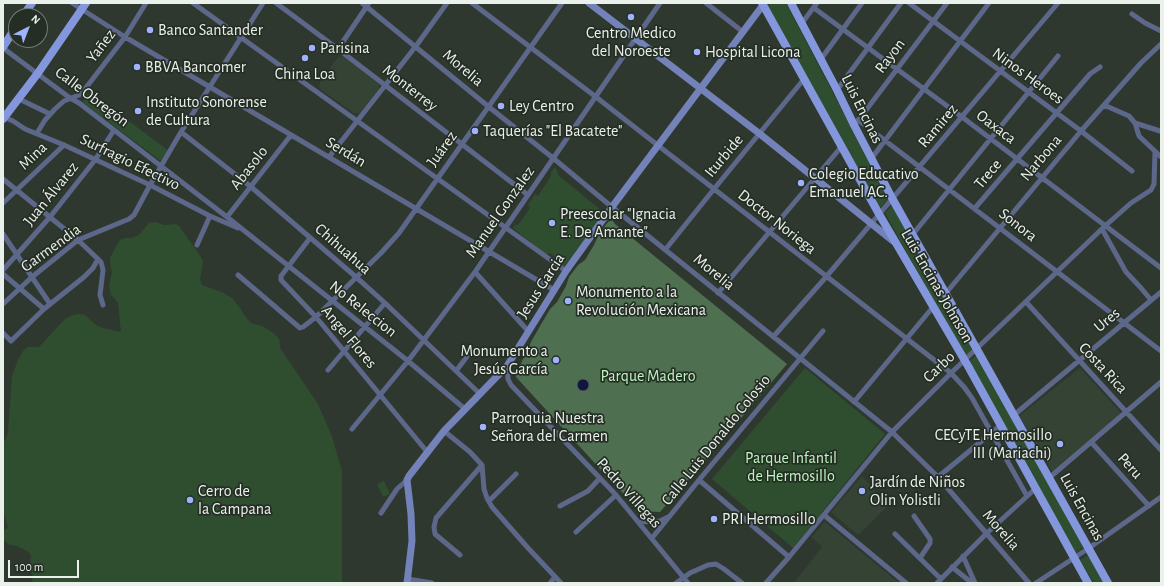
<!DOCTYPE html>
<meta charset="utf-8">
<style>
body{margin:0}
#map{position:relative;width:1164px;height:586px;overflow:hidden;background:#2f382f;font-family:"Alegreya Sans",sans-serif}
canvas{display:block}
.frame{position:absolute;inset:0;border:4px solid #eaf0ea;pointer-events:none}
.north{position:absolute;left:8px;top:8px;width:40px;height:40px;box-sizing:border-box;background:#252e25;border:1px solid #747c74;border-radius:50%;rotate:42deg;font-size:11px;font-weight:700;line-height:16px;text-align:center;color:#eaf0ea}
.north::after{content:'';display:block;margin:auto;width:14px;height:18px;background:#9fb3fd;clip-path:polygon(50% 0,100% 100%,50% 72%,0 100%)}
.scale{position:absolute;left:8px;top:560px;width:71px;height:18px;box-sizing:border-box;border:2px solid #eaf0ea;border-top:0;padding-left:5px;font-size:12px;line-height:14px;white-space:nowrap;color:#eaf0ea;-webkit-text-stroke:3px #252e25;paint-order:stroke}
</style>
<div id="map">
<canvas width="1164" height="586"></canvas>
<div class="frame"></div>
<div class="north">N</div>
<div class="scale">100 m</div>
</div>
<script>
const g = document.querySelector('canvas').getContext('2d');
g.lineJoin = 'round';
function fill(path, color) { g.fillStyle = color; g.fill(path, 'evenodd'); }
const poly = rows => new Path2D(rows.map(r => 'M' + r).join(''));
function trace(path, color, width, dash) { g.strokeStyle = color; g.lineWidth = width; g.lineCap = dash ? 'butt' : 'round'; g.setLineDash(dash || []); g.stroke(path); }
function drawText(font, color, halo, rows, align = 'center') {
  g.font = font + ' "Alegreya Sans",sans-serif'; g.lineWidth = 3.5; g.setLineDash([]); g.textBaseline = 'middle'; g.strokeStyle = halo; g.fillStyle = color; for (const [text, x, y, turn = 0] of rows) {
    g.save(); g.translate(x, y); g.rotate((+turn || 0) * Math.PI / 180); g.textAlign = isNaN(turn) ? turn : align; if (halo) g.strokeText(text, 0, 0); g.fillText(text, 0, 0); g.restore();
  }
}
fill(poly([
 [343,56,379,84,379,89,360,113,354,113,320,89,319,84,338,57],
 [1080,368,1121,413,1053,473,1019,416],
 [862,476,888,506,858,535,831,512],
 [825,521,825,522,899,583,794,583,822,547,812,537]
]), '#354335');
fill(poly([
 [770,3,786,3,888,199,880,208,767,7],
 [90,92,169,151,161,161,82,102],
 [555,167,559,176,601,210,606,210,564,267,557,262,557,259,550,253,546,255,513,228,515,225,518,225,530,208,528,205,535,194,538,196,551,176,551,172],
 [892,205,974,351,965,357,885,213],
 [156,222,164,225,176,224,180,227,184,233,199,254,203,261,200,279,202,285,224,293,232,298,240,308,244,315,251,323,262,326,275,334,279,339,280,348,318,404,332,437,342,471,342,583,31,583,33,578,30,562,31,556,29,552,17,546,10,545,3,540,3,530,8,528,3,510,3,443,6,439,8,433,12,376,18,360,23,351,28,347,39,347,66,318,73,315,78,314,85,315,96,325,103,328,121,332,118,303,111,295,109,286,112,272,110,264,110,258,114,250,120,240,125,238,131,238,139,235,149,223],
 [977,355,1084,547,1075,553,968,362],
 [805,368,885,434,793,548,712,479],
 [384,481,390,494,383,497,377,484],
 [1088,555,1104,583,1094,583,1080,560]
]), '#2f4e30');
fill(poly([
 [612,220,615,224,787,364,684,485,681,485,675,492,675,495,660,512,640,511,634,504,634,502,628,496,626,496,613,483,516,377,516,374,532,340,550,309,557,302,566,286,569,277,578,265,585,260,594,245,599,234,608,222]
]), '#4f7050');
const water = poly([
 '577 385a6 6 0 1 1 12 0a6 6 0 1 1-12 0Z'
]);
fill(water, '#111738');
trace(water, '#52586d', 1);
trace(poly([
 [72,3,125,37,554,290],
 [193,3,566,271],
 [276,3,338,49,528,195],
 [362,3,489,107,553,158,612,207,892,432,938,477,1029,583],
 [472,3,596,97,660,147,951,373,964,387,972,398,1027,496],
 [706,3,743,32],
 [909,3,1081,131,1132,171],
 [814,8,962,117,1161,268],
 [1132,14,1145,23,1161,31],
 [802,23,817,3],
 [3,48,70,98,79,103,227,217,408,361,465,409],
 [338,49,369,3],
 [821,59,862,3],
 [837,90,901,3],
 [19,99,50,114],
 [1104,105,1129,116,1135,123,1160,131],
 [4,117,13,121,25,129,64,145,150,185,210,216,238,228],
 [858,120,1161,351],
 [857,122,947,3],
 [1135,123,1139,136,1161,157],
 [181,132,250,186,356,277,385,303,480,394],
 [37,133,45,120,55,109,64,101,79,95,85,89,125,37,146,3],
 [329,157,416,46,447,3],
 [871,159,989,3],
 [3,179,78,240,101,262,103,270,100,295,103,305],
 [3,203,64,145],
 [975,208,1090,74,1100,67],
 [227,217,291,135],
 [1102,229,1126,272,1141,288,1151,300],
 [3,234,50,304],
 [913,234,1058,56],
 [310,238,281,276,281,280,316,317,428,453],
 [197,245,210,216],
 [665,250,714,189,804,79],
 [3,270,50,217,95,160,114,130],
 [475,272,528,331],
 [3,274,44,309],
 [238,275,300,328,303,327,316,317,381,253,399,233,562,3],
 [718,293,842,146],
 [946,293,1081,131,1141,63,1161,44],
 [1026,302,1161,450],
 [3,304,32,277,78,240,129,219,134,215,150,185,181,132,263,3],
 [3,333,11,341,44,309,84,277,93,268,98,259],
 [773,337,826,277,1058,3],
 [507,366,508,379,511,385,616,495,688,583],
 [328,370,385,303],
 [456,371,472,350],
 [854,402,933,307],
 [1014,415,1161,292],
 [352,429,408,361,475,272,660,3],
 [444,431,470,452,482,465,484,489,487,498,492,507,528,548,561,583],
 [1092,443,1149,506],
 [938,477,1001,425],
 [1049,478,1161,382],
 [699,480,789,557],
 [489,501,516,474],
 [560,506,588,491,600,478],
 [381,513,397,489,407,480],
 [824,515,906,583],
 [914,516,930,539,930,543,920,558],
 [639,522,660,521,668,517],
 [576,532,616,495],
 [895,534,941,579],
 [652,538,699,480,823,331],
 [460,555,435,534,434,527,436,518,482,465],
 [963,556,975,583],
 [952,567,972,583],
 [408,579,432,583],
 [550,583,555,577],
 [676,583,690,573,708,565,716,564,724,569,742,583],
 [766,583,789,557,892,432,951,373,1105,226,1131,203,1151,190,1154,184,1155,152],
 [937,583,987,533,1036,488],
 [1036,583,1089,548,1161,497]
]), '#5d6789', 5);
trace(poly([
 [589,3,760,134,893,241],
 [407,583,412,541,411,514,407,480,409,476,444,431,507,366,566,271,612,207,763,5]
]), '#7382b8', 7);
trace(poly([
 [762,3,879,214,968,366,1088,583],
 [791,3,837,90,854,125,892,198,1108,583],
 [23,16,32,3],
 [3,47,16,27],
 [3,119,38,73,86,3]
]), '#8496dc', 8);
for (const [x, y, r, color] of [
 [631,17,4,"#9fb3fd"],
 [150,30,4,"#9fb3fd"],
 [312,48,4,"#9fb3fd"],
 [697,52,4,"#9fb3fd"],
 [305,58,4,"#9fb3fd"],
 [137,67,4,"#9fb3fd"],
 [501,106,4,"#9fb3fd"],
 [138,111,4,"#9fb3fd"],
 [475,131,4,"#9fb3fd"],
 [801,183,4,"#9fb3fd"],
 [552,223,4,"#9fb3fd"],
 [568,301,4,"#9fb3fd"],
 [556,360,4,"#9fb3fd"],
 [483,427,4,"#9fb3fd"],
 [1060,444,4,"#9fb3fd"],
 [862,491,4,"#9fb3fd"],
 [190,500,4,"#9fb3fd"],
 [714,519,4,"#9fb3fd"]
]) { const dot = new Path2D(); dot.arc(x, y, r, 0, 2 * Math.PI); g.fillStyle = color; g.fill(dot); trace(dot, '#252e25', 1.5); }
drawText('16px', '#eaf0ea', '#252e25', [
 ["Banco Santander",158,30],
 ["Centro Medico",631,33,"center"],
 ["del Noroeste",631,51,"center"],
 ["Parisina",320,48],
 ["Hospital Licona",705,52],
 ["BBVA Bancomer",145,67],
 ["China Loa",305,74,"center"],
 ["Instituto Sonorense",146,102],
 ["de Cultura",146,120],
 ["Ley Centro",509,106],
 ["Taquerías \"El Bacatete\"",483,131],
 ["Colegio Educativo",809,174],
 ["Emanuel AC.",809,192],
 ["Preescolar \"Ignacia",560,214],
 ["E. De Amante\"",560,232],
 ["Monumento a la",576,292],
 ["Revolución Mexicana",576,310],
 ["Monumento a",548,351,"right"],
 ["Jesús García",548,369,"right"],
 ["Parroquia Nuestra",491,418],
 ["Señora del Carmen",491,436],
 ["CECyTE Hermosillo",1052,435,"right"],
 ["III (Mariachi)",1052,453,"right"],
 ["Jardín de Niños",870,482],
 ["Olin Yolistli",870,500],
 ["Cerro de",198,491],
 ["la Campana",198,509],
 ["PRI Hermosillo",722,519]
], 'left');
drawText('16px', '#eaf0ea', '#252e25', [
 ["Yañez",101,46,-53],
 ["Rayon",890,56,-53],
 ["Morelia",463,68,40],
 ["Ninos Heroes",1028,76,36],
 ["Monterrey",410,88,38],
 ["Calle Obregón",92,97,37],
 ["Luis Encinas",862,109,64],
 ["Ramirez",938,126,-50],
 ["Oaxaca",996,127,37],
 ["Juárez",442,149,-54],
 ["Serdán",346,152,31],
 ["Mina",33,156,-43],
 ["Iturbide",724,156,-50],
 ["Narbona",1041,158,-50],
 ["Surfragio Efectivo",130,162,26],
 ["Abasolo",249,168,-52],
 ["Trece",988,174,-50],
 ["Juan Álvarez",51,194,-51],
 ["Manuel Gonzalez",500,212,-55],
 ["Doctor Noriega",777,222,38],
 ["Sonora",1018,225,38],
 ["Garmendia",51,248,-36],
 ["Chihuahua",343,249,41],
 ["Morelia",714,272,39],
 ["Jesus Garcia",541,286,-57],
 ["Luis Encinas Johnson",937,286,60],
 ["No Releccion",363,309,38],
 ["Ures",1107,320,-40],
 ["Angel Flores",349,337,50],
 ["Carbo",939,367,-44],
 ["Costa Rica",1103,368,47],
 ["Calle Luis Donaldo Colosio",716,440,-51],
 ["Peru",1130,466,48],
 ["Pedro Villegas",629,493,48],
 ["Luis Encinas",1082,507,61],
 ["Morelia",1001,530,49]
]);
drawText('16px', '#bdf5be', '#252e25', [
 ["Parque Madero",648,376],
 ["Parque Infantil",791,458],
 ["de Hermosillo",791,476]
]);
</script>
